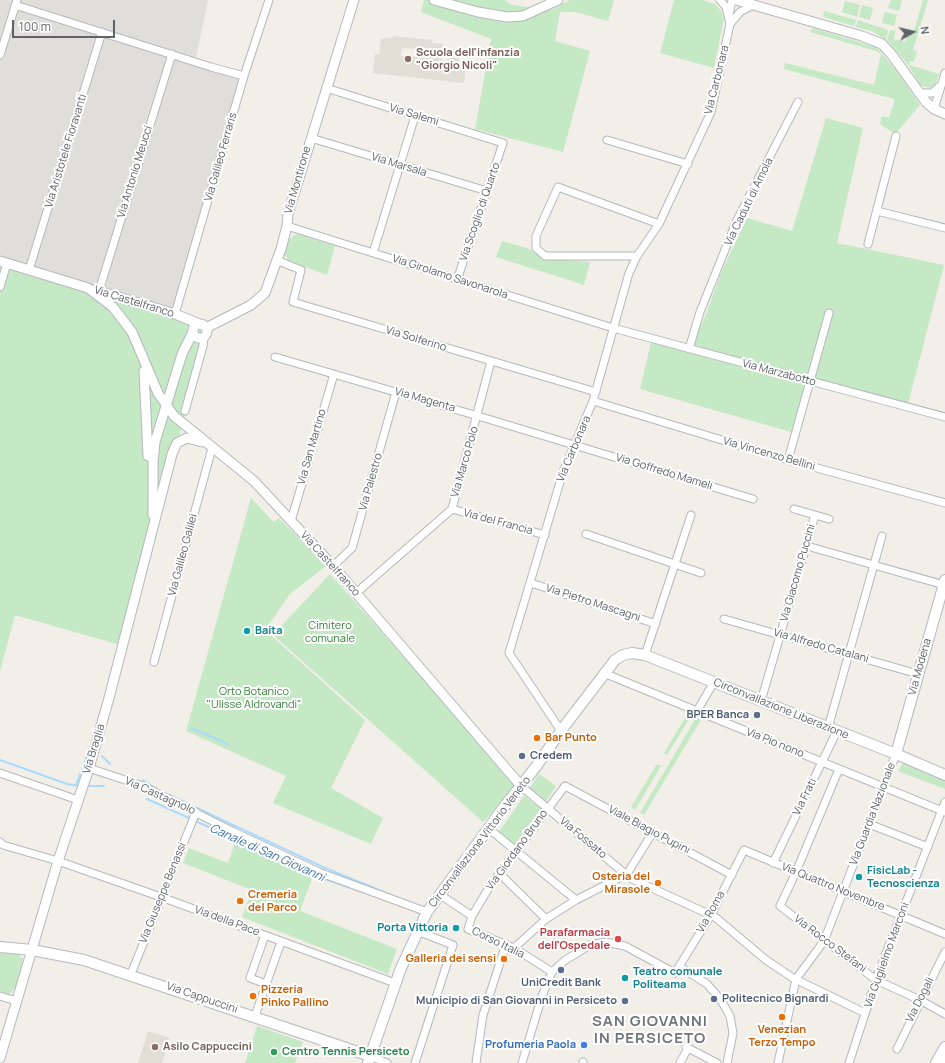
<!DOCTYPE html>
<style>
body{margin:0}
#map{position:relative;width:945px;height:1063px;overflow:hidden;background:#f1efe8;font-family:Manrope,sans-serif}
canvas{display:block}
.north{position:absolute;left:893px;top:12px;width:40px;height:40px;-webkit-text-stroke:3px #fff;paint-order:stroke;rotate:82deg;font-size:11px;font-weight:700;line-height:16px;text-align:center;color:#5f6368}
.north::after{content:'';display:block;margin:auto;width:14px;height:18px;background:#5f6368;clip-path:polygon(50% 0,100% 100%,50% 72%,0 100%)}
.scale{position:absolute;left:12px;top:20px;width:103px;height:18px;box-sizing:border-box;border:2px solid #5f6368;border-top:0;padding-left:5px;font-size:12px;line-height:14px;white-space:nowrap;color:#5f6368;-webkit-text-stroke:3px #fff;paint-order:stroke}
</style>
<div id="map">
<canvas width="945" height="1063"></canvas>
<div class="north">N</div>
<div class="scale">100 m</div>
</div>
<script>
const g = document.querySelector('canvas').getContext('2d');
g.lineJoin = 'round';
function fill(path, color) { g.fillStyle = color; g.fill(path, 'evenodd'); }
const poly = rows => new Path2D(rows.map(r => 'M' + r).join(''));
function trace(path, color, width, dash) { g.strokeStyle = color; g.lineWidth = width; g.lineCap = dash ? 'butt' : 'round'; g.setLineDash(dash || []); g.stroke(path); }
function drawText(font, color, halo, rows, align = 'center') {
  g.font = font + ' Manrope,sans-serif'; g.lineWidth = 4; g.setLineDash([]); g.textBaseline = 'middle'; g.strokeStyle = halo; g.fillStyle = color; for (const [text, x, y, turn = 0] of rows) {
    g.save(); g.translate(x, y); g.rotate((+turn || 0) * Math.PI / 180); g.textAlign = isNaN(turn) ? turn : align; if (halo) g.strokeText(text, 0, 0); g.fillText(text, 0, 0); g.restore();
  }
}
fill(poly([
 [0,0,208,0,195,63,246,76,176,313,0,261]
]), '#e0deda');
fill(poly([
 [393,36,433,40,432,43,443,44,441,60,439,60,439,62,451,63,448,62,450,49,460,50,458,63,454,64,466,65,464,83,373,73,375,54,379,55,381,39,393,38],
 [402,48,421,49,421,57,401,56],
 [148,1031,170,1038,162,1063,138,1063]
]), '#e1ded6');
fill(poly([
 [424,0,504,0,512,5,551,10,570,0,614,0,608,21,575,12,560,12,555,41,590,51,563,152,475,129,491,39,421,12],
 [674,0,702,0,715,4,721,11,724,19,714,68,660,53],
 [891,0,902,0,899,11,888,8],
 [923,0,928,0,913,50,917,51,914,62,910,61,909,65,939,74,935,85,930,88,920,85,909,66,887,40,890,30,894,31,896,27,894,39,905,42,909,30,914,31],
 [845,1,860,5,857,17,842,12],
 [862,5,873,8,870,20,859,17],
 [824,11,856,20,854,26,823,17],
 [885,12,897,15,894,26,882,23],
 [858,20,888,30,886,40,872,31,856,27],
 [813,28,876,47,897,71,920,105,895,134,880,124,882,116,889,118,894,103,894,99,784,69,785,63,874,85,881,54,876,51,810,32],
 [826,118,863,128,837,243,944,265,907,408,809,382,795,433,640,389,652,338,690,349,707,312,721,273,747,218,792,231],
 [297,234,335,246,327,275,289,261,285,255,287,242,293,236],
 [502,241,527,248,544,258,590,262,584,285,496,257],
 [0,261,209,323,124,646,15,615,0,671],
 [251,498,274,522,279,518,326,566,290,594,265,630,365,720,331,788,383,818,371,844,273,803,286,776,186,731],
 [330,574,452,711,517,787,483,822,273,635],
 [689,711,693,713,667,755,664,753],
 [697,716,702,718,644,815,640,813],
 [903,763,945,779,945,789,898,771],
 [657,764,661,766,635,810,631,807],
 [539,774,556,786,546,801,529,789],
 [524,796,541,808,515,845,498,833],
 [235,843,313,876,300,911,397,949,388,974,242,917,252,890,183,863,189,848,228,863],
 [0,951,17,953,23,959,17,986,9,995,0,994],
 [257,1026,303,1042,295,1063,245,1063]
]), '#c5e8c5');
trace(poly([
 [191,728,228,744],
 [102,756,110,764],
 [0,760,67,784,79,786],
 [143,780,158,790],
 [76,785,90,748,93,747],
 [90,786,104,786],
 [169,795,323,867,391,895],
 [147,799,319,877,366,893]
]), '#aadaff', 2);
const minor = poly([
 [720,0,726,7,730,24],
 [15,5,211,67,244,76],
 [729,15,732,0],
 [0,55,17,0],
 [326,88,503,143,457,280],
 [918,93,932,93,940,86],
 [934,109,945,73],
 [311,138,487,191],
 [607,140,688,164],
 [877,211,945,228],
 [287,226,613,328,945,417],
 [868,244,896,136],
 [373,253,415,116],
 [637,256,545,256,536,248,536,236,558,187,659,224],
 [276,260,301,270,293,302,596,392],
 [29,270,102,32],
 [0,287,7,263],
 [99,291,172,54],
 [175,314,244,76,269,0],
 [689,349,700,312,737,220,798,102],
 [275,357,478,416,753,499],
 [593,401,788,460,945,503],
 [185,411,203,346,204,337],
 [788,460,829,313],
 [452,509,545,535],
 [794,509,829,519],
 [291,521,334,374],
 [586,534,701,573],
 [807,546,944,585],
 [333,566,352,548,396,392],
 [531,583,656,624],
 [356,593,452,509,491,361],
 [724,619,918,674],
 [645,655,691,515],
 [154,662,212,448],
 [606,674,945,812],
 [761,701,815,515],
 [697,711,714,682],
 [828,728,882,536],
 [561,731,509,653,563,472,593,401,629,273,637,256,659,224,711,112,730,24,740,12,753,5,752,3],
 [89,768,143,786,232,831,321,873,427,912],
 [839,769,796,872,780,906,876,980,920,1000,945,1014],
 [0,773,78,800],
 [521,786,630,878,715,917,766,960,793,978,865,1013],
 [869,824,928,847],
 [488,828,576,900],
 [0,842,3,845,58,861,161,897,395,983],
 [773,863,837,731],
 [500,874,546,919],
 [439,894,472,916,468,929,514,948,552,972],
 [472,916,490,886,565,786,732,875],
 [265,935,250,978,266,984],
 [514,948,546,919,576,900,627,874,653,832],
 [680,967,707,984,721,1000,730,1016,733,1033,727,1063],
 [131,974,196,812],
 [0,996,17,1001],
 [255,1016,281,942],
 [686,1047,717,1063],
 [897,1049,945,952],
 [370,1056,387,1063],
 [415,1063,453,945,417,931],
 [476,1063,483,1015,506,944],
 [522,1063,542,996,552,972,564,961,590,945,606,942,625,946,675,973,711,915,744,850,945,934],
 [583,1063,583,1062],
 [680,1063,688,1048],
 [778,1063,796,979,824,941,896,754],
 [849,1063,878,974,945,802]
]);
const tertiary = poly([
 [434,0,478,12,507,17,523,16,558,0],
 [736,0,862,36,882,44,892,55,926,102,934,109,945,114],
 [0,261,88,288,113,307,132,332,158,393,174,416,254,481,333,566,521,786],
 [95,290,175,314,202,325],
 '193 331a7 7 0 1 1 14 0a7 7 0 1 1-14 0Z',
 [206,328,251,305,265,293,281,249,287,226,288,214,354,0],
 [144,371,148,456],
 [153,515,153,463,155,442,182,354,193,332],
 [0,1058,58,861,89,768,109,698,172,454,177,443,187,438,202,442],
 [942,1063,945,1061]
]);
const secondary = poly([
 [896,754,945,580],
 [0,947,32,950,84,960,370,1056],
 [368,1063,401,968,427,912,504,807,535,768,563,728,615,660,623,655,632,653,645,655,896,754,945,775],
 [936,1063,945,1047]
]);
trace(minor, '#b5b8bc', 9);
trace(tertiary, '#b5b8bc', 11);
trace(secondary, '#b6babf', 12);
trace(minor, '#fff', 7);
trace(tertiary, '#fff', 9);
trace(secondary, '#fff', 10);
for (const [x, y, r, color] of [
 [408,59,4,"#8d6e63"],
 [247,631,4,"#0f9aa8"],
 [757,715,4,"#5c6f8a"],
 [537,738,4,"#e8710a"],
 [522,756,4,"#5c6f8a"],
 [859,877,4,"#0f9aa8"],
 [658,883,4,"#e8710a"],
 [240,901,4,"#e8710a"],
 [456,928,4,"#0f9aa8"],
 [618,939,4,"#e0444e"],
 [504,959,4,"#e8710a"],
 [561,970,4,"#5c6f8a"],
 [625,978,4,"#0f9aa8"],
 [253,996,4,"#e8710a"],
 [714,999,4,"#5c6f8a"],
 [625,1001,4,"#5c6f8a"],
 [782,1017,4,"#e8710a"],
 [584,1045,4,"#3f7fe0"],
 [155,1047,4,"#8d6e63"],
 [274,1052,4,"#2e9e5b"]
]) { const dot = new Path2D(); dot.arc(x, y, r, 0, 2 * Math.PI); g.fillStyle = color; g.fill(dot); trace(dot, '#fff', 1.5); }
drawText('bold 11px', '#785e54', '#fff', [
 ["Scuola dell'infanzia",416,53],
 ["\"Giorgio Nicoli\"",416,66],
 ["Asilo Cappuccini",163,1047]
], 'left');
drawText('11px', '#5f6368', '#fff', [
 ["Via Carbonara",717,80,-76],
 ["Via Salemi",414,115,17],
 ["Via Aristotele Fioravanti",66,151,-73],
 ["Via Galileo Ferraris",221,157,-74],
 ["Via Marsala",399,165,17],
 ["Via Antonio Meucci",135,172,-73],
 ["Via Montirone",298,180,-74],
 ["Via Caduti di Amola",749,202,-64],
 ["Via Scoglio di Quarto",480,212,-71],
 ["Via Girolamo Savonarola",450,277,18],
 ["Via Castelfranco",134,302,17],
 ["Via Solferino",416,339,17],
 ["Via Marzabotto",779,373,15],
 ["Via Magenta",425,400,16],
 ["Via San Martino",312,447,-74],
 ["Via Carbonara",574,449,-67],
 ["Via Vincenzo Bellini",769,454,16],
 ["Via Marco Polo",465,462,-74],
 ["Via Goffredo Mameli",664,472,17],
 ["Via Palestro",371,482,-74],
 ["Via del Francia",498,522,15],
 ["Via Galileo Galilei",183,555,-75],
 ["Via Castelfranco",330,564,48],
 ["Via Giacomo Puccini",798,573,-74],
 ["Via Pietro Mascagni",593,603,18],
 ["Via Alfredo Catalani",821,646,16],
 ["Via Modena",920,667,-74],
 ["Circonvallazione Liberazione",781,709,22],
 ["Via Pio nono",775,743,22],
 ["Via Braglia",94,749,-73],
 ["Via Castagnolo",160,796,24],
 ["Via Frati",805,797,-64],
 ["Via Guardia Nazionale",873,814,-69],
 ["Viale Biagio Pupini",649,830,28],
 ["Via Fossato",583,838,40],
 ["Circonvallazione Vittorio Veneto",480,842,-53],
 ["Via Giordano Bruno",517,850,-54],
 ["Via Quattro Novembre",833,887,22],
 ["Via Giuseppe Benassi",163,893,-68],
 ["Via Roma",711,912,-61],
 ["Via della Pace",227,921,20],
 ["Corso Italia",498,943,26],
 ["Via Rocco Stefani",830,944,37],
 ["Via Guglielmo Marconi",887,955,-70],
 ["Via Cappuccini",202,998,19],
 ["Via Dogali",920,1000,-63]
]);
drawText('11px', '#348238', '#fff', [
 ["Cimitero",330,626],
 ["comunale",330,639],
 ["Orto Botanico",254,692],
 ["\"Ulisse Aldrovandi\"",254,705]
]);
drawText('bold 11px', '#0d838f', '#fff', [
 ["Baita",255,631],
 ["FisicLab -",867,871],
 ["Tecnoscienza",867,884],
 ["Porta Vittoria",448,928,"right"],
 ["Teatro comunale",633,972],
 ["Politeama",633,985]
], 'left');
drawText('bold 11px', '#4e5e75', '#fff', [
 ["BPER Banca",749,715],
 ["Credem",530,756,"left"],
 ["UniCredit Bank",561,983,"center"],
 ["Politecnico Bignardi",722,999,"left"],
 ["Municipio di San Giovanni in Persiceto",617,1001]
], 'right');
drawText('bold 11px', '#c56008', '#fff', [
 ["Bar Punto",545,738],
 ["Osteria del",650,877,"right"],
 ["Mirasole",650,890,"right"],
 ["Cremeria",248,895],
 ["del Parco",248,908],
 ["Galleria dei sensi",496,959,"right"],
 ["Pizzeria",261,990],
 ["Pinko Pallino",261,1003],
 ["Venezian",782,1030,"center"],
 ["Terzo Tempo",782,1043,"center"]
], 'left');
drawText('bold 11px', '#be3a42', '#fff', [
 ["Parafarmacia",610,933],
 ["dell'Ospedale",610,946]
], 'right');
drawText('bold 11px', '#366cbe', '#fff', [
 ["Profumeria Paola",576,1045]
], 'right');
drawText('bold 11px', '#27864d', '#fff', [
 ["Centro Tennis Persiceto",282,1052]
], 'left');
drawText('italic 12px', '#4174aa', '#fff', [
 ["Canale di San Giovanni",267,853,24]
]);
g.letterSpacing = '1px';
drawText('bold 15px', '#70757a', '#fff', [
 ["SAN GIOVANNI",650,1022],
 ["IN PERSICETO",650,1039]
]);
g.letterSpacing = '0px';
</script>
